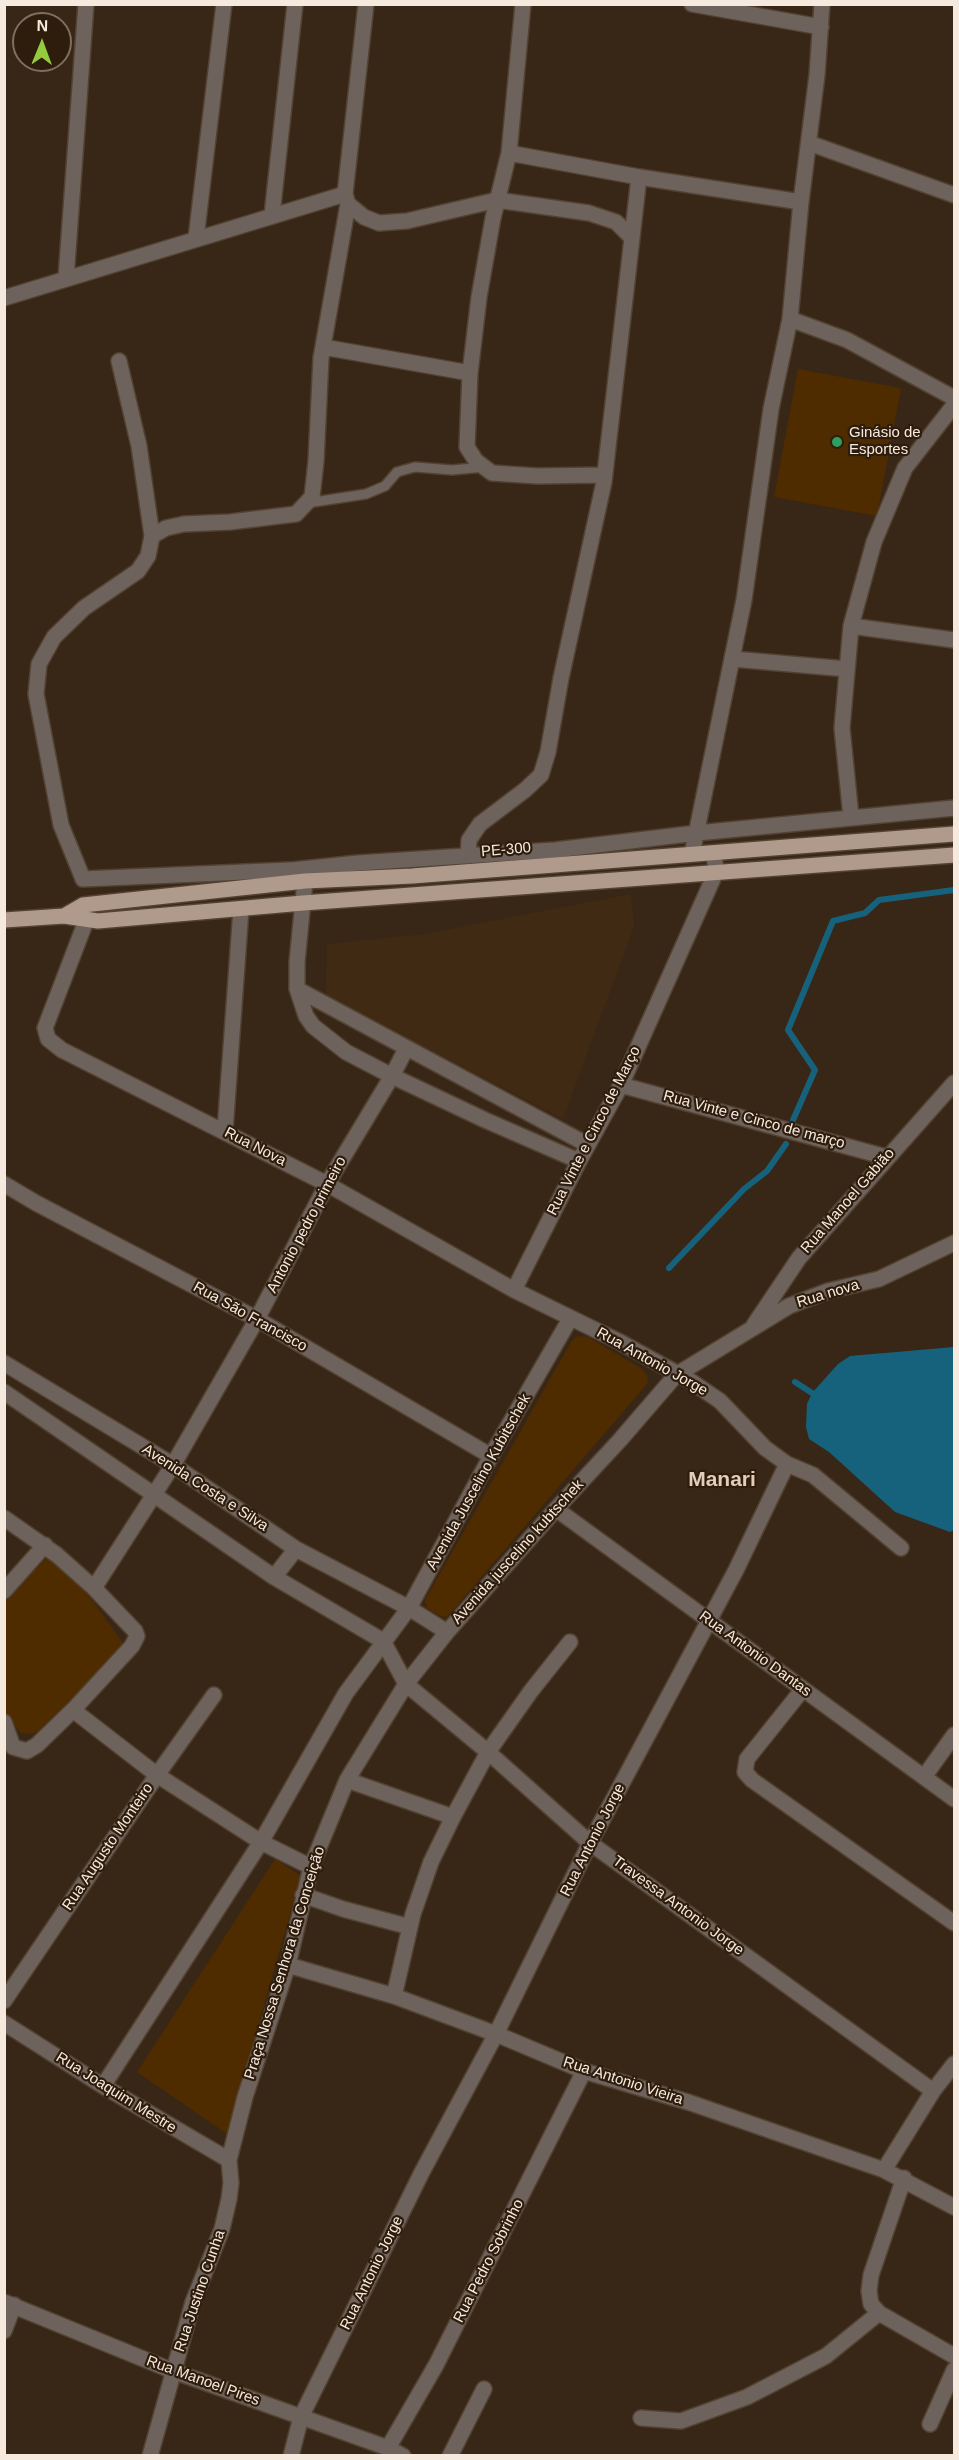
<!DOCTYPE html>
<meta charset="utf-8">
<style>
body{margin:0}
#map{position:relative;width:959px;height:2460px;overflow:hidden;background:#382716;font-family:Helvetica,sans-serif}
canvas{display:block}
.frame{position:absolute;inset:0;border:6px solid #f6eadf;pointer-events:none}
.north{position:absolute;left:12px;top:12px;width:60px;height:60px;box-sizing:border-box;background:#2e1d0c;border:2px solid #7e6f60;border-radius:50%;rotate:1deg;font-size:16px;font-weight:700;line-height:24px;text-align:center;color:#f6eadf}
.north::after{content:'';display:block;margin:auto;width:21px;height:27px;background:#93cc3d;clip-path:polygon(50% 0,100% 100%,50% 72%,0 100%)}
</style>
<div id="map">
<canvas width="959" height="2460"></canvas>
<div class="frame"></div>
<div class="north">N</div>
</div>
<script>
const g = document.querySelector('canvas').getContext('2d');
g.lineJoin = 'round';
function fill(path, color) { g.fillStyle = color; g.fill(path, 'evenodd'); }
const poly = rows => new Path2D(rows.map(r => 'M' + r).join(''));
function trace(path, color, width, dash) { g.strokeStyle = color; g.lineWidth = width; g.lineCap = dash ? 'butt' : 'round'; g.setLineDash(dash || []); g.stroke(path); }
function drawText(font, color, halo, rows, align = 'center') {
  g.font = font + ' Helvetica,sans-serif'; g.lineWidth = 4.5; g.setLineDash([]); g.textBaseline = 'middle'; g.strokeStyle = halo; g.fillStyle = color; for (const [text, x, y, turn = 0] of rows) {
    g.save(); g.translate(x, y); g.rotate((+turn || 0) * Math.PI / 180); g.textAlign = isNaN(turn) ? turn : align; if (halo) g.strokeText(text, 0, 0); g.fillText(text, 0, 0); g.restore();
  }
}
fill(poly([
 [631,894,634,926,563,1119,423,1046,416,1048,326,995,327,944,425,934]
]), '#412a14');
fill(poly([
 [798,369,901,388,877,516,774,497],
 [577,1336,588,1337,642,1369,648,1377,647,1384,447,1617,440,1616,427,1608,425,1600,571,1342],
 [53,1556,92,1600,123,1643,122,1650,38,1731,31,1734,21,1733,5,1714,5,1598,47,1558],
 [275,1859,301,1876,227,2134,137,2072]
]), '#4f2b00');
fill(poly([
 [954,1347,954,1530,950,1532,895,1512,829,1452,809,1439,806,1427,807,1404,812,1393,838,1364,850,1356]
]), '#16627c');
trace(poly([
 [793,1120,815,1070,788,1030,833,921,865,913,879,900,954,890],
 [669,1268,744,1189,767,1171,786,1144],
 [795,1382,812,1393]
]), '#16627c', 6);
const service = poly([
 [307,503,366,494,385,486,397,472,415,467,452,470,484,467]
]);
const minor = poly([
 [366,4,345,194,348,204,364,217,379,223,407,221,497,200,589,213,616,222,632,238,604,482,561,678,548,752,541,775,525,790,480,824,469,840,468,856],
 [523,4,509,153,493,218,479,297,470,373,467,447,476,461,492,473,537,476,604,475],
 [692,4,821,27],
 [809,143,954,195],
 [509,153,639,177,801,202],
 [272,215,295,4],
 [196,238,224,4],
 [632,238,639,177],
 [66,278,86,4],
 [4,298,345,194],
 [790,319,847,340,954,398],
 [323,347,470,373],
 [119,361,139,446,152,536,148,556,138,571,84,608,54,637,39,664,36,694,61,825,83,879,290,870],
 [152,536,166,528,184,524,230,522,296,514,312,497,316,461,321,358,348,204],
 [851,626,954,640],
 [733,659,847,669],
 [851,817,842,728,851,626,874,542,905,468,954,405],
 [692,854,744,600,771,409,790,319,801,202,817,75,822,4],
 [283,871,358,863,555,850,697,833,954,808],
 [305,881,297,962,297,989,306,1016,313,1026,346,1052,392,1076,485,1120,579,1161],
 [86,921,45,1028,48,1039,62,1050,327,1184,514,1290,620,1342,689,1380,720,1401,765,1448,787,1464,736,1570,590,1843,496,2034,422,2172,301,2417,291,2456],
 [297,989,588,1145],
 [621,1085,886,1157],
 [225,1131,241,909],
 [4,1184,36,1203,257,1319,491,1456],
 [514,1290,579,1161,621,1085,716,872,714,854],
 [754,1325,799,1258,954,1083],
 [4,1363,173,1465,296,1549,409,1608,447,1632],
 [4,1392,274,1577,383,1641],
 [787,1464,813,1475,901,1548],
 [556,1509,954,1799],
 [4,1518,57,1555,94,1588,135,1631,137,1636,132,1646,73,1710,37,1745,27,1751,13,1747,4,1722],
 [274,1577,296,1549],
 [94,1588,173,1465,257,1319,327,1184,392,1076,406,1049],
 [4,1591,45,1545],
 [383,1641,406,1684,488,1752,590,1843,933,2091],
 [803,1689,747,1759,745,1772,752,1780,954,1923],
 [73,1710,157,1775,261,1842,311,1867],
 [924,1777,954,1735],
 [347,1780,453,1817],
 [303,1895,343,1909,410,1927],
 [288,1965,394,1996,496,2034,584,2071,688,2102,884,2170,954,2207],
 [394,1996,413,1914,431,1862,453,1817,488,1752,531,1691,570,1642],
 [4,2001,157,1775,214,1695],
 [4,2023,103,2086,229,2160],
 [103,2086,261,1842,346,1693,409,1608,491,1456,570,1319],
 [884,2170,933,2091,954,2064],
 [904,2178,871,2275,869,2291,871,2304,879,2313,954,2356],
 [4,2302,173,2371,388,2448,403,2456],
 [4,2331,14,2305],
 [641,2418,681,2421,747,2397,826,2356,879,2313],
 [930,2424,954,2370],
 [388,2448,436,2365,584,2071],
 [150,2456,193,2302,222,2229,229,2199,231,2183,229,2160,245,2097,288,1965,311,1867,347,1780,406,1684,447,1632,556,1509,620,1440,676,1375,789,1306,828,1291,879,1279,954,1243],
 [450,2456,484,2389]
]);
const primary = poly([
 [64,916,83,905,305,881,412,876,954,834],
 [4,920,64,916,98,921,303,903,954,855]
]);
trace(service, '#534232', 12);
trace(minor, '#534232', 18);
trace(primary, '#534232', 18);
trace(service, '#6d635c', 9);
trace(minor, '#6d635c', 15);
trace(primary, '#b09a8c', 15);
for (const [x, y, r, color] of [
 [837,442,6,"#2e9e5b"]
]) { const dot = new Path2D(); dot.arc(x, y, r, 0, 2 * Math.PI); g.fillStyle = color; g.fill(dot); trace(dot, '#2e1d0c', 2); }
drawText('15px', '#f6eadf', '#2e1d0c', [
 ["Ginásio de",849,433],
 ["Esportes",849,450]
], 'left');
drawText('15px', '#f6eadf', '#2e1d0c', [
 ["PE-300",506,850,-5],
 ["Rua Vinte e Cinco de março",754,1120,15],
 ["Rua Vinte e Cinco de Março",594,1131,-63],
 ["Rua Nova",255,1147,27],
 ["Rua Manoel Gabião",848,1201,-49],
 ["Antonio pedro primeiro",307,1225,-62],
 ["Rua nova",828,1294,-17],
 ["Rua São Francisco",250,1317,29],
 ["Rua Antonio Jorge",652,1362,29],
 ["Avenida Juscelino Kubitschek",479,1482,-61],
 ["Avenida Costa e Silva",205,1488,33],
 ["Avenida juscelino kubtschek",518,1552,-48],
 ["Rua Antonio Dantas",755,1654,36],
 ["Rua Antonio Jorge",593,1840,-63],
 ["Rua Augusto Monteiro",108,1847,-56],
 ["Travessa Antonio Jorge",678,1906,36],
 ["Praça Nossa Senhora da Conceição",285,1963,-73],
 ["Rua Antonio Vieira",623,2081,18],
 ["Rua Joaquim Mestre",116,2093,32],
 ["Rua Pedro Sobrinho",489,2261,-63],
 ["Rua Antonio Jorge",372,2273,-64],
 ["Rua Justino Cunha",200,2291,-71],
 ["Rua Manoel Pires",203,2381,20]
]);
drawText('bold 21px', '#e4cdb8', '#2e1d0c', [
 ["Manari",722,1480]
]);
</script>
